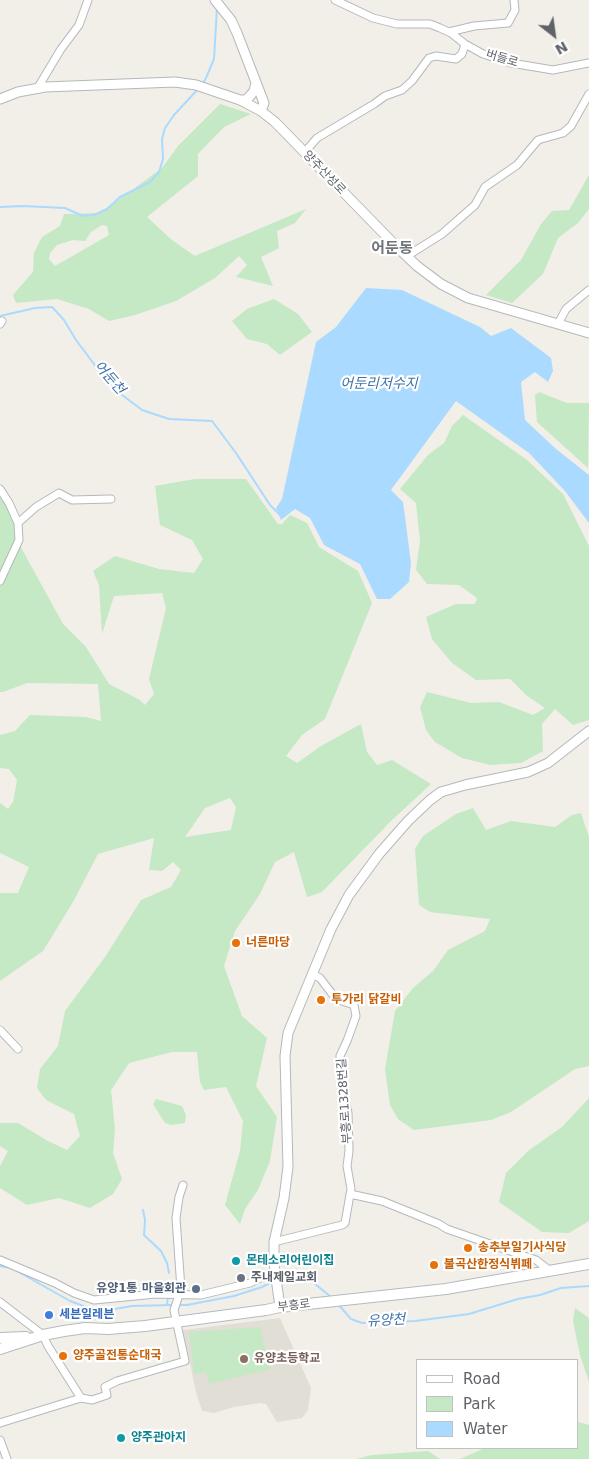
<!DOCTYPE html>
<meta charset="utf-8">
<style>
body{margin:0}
#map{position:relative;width:589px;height:1459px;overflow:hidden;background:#f1efe8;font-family:"DejaVu Sans",sans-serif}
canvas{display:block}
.legend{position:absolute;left:416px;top:1359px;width:162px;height:90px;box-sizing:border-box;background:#fff;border:1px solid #bfc1c3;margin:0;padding:6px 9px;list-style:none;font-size:15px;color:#5f6368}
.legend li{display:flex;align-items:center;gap:10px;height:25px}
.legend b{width:25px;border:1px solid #bfc1c3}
.north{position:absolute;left:529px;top:10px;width:50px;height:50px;-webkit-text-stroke:4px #fff;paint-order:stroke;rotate:150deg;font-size:14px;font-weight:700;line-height:20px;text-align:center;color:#5f6368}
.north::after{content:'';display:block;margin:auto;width:18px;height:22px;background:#5f6368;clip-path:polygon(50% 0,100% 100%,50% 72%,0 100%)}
</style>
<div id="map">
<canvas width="589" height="1459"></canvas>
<ul class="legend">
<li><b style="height:6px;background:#fff"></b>Road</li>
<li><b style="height:14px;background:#c5e8c5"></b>Park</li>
<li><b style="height:14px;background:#aadaff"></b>Water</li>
</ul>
<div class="north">N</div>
</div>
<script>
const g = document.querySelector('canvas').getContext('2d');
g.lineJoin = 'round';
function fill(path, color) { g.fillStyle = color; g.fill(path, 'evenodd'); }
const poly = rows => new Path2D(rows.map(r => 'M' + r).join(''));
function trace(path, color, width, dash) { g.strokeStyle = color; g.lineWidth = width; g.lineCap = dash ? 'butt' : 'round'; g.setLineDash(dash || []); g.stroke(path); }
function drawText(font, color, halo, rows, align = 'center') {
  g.font = font + ' "DejaVu Sans","Noto Sans KR",sans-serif'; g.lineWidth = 4.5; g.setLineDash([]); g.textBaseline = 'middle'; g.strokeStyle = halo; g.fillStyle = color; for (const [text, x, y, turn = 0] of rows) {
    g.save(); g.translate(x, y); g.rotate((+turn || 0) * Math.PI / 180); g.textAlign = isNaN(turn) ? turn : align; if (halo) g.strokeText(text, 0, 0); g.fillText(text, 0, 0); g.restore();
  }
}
fill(poly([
 [280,1318,311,1388,308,1410,302,1418,277,1422,266,1404,260,1403,234,1407,214,1413,202,1411,196,1392,183,1330]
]), '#e1ded6');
fill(poly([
 [220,104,251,114,224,127,198,154,198,176,147,217,172,240,195,256,306,209,295,223,277,231,279,248,261,257,273,286,236,277,247,265,239,256,215,278,176,301,135,315,109,321,89,309,57,299,16,303,13,295,33,272,34,253,42,237,60,226,64,214,99,213,131,191,162,168,178,146],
 [102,225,107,226,109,235,55,266,49,259,50,253,57,245,73,240,85,241,91,232],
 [589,175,589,209,578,223,558,238,543,274,512,303,486,295,521,260,541,224,552,211,569,210],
 [274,299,298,314,312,332,280,355,267,344,247,339,232,321,247,309],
 [539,392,567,403,589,403,588,468,537,422,535,395],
 [463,415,527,460,563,494,589,546,589,720,573,725,555,709,542,724,543,751,521,763,490,765,462,758,435,742,426,730,420,707,427,692,471,703,499,702,533,715,545,708,526,695,510,679,476,680,452,663,432,639,426,617,456,604,475,604,477,598,459,585,427,584,416,570,420,541,416,503,400,489,428,455,444,443,452,426],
 [195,479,246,479,278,524,282,524,290,515,307,523,319,547,358,571,372,603,325,719,302,735,286,756,297,763,321,746,361,724,367,752,377,765,392,760,431,784,392,820,322,892,307,897,294,852,275,862,260,894,235,931,224,966,242,1016,267,1038,256,1086,277,1117,270,1161,258,1190,245,1209,240,1224,225,1205,240,1151,243,1121,226,1087,204,1090,200,1082,197,1052,172,1052,129,1063,111,1090,115,1129,113,1153,122,1179,113,1194,90,1208,59,1198,27,1205,0,1188,0,1166,8,1151,0,1146,0,1123,18,1123,48,1141,67,1150,80,1136,74,1114,46,1100,37,1088,40,1069,58,1046,65,1011,105,957,141,900,171,887,181,870,173,862,162,871,149,870,154,838,98,854,73,902,43,951,0,981,0,893,18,893,29,867,0,853,0,803,8,809,13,802,17,780,9,769,0,768,0,735,15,731,30,715,86,717,101,721,98,684,27,683,3,692,0,692,0,492,15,522,18,542,63,624,86,647,109,684,140,700,145,705,154,694,149,679,166,608,162,593,114,596,102,634,99,585,93,571,115,556,159,569,194,573,203,559,192,540,160,525,155,486],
 [230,798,236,807,231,830,185,837,205,808],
 [473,808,486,830,511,821,555,827,572,815,581,813,589,837,589,1066,575,1069,511,1112,491,1120,414,1130,398,1119,390,1105,385,1069,395,1011,413,988,433,971,448,950,485,931,490,919,430,912,419,905,415,849,423,836,456,814],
 [589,1098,589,1221,569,1233,542,1232,499,1202,506,1173,528,1151,562,1127],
 [156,1099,182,1106,186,1115,185,1123,171,1125,165,1123,153,1104],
 [575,1308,589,1318,589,1382,580,1355,573,1321],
 [260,1327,270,1369,209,1384,206,1372,194,1374,189,1332],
 [578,1422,589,1425,589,1459,460,1459,485,1448,578,1448],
 [428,1451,440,1459,356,1459,372,1455]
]), '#c5e8c5');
fill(poly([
 [366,288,402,290,480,327,491,336,511,328,551,358,553,371,548,382,535,372,521,382,525,420,556,449,589,475,589,523,565,491,529,453,456,401,391,490,403,502,411,563,409,582,390,599,377,599,360,564,324,545,310,518,295,509,281,520,276,508,282,499,316,342,336,327]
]), '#aadaff');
trace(poly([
 [202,85,206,78,214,59,217,7],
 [0,207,23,206,65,208,83,216,94,215,107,209,120,197,150,182,159,172,163,159,162,139,165,128,174,115,199,88],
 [0,316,35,308,52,307,64,320,76,340,94,364,117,391,142,410,169,419,212,421,236,453,270,505,280,515],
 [143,1210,145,1220,144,1235,161,1251,167,1263,169,1273],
 [0,1266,11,1268],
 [17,1271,70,1301,89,1308,109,1310,132,1306,173,1305],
 [279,1279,284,1276,309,1279,331,1297],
 [338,1304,351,1319,362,1323,415,1321,469,1314,518,1299,540,1295,561,1288,589,1286],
 [167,1305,168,1296],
 [178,1305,187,1305,234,1296,262,1287,274,1281]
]), '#aadaff', 2);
const minor = poly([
 [335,0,373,18,397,24,430,24,440,28,451,33,465,44,483,54,511,63,553,70,589,63],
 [449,32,474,26,508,23,515,10,514,0],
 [37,89,61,49,79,25,88,0],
 [304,153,317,138,374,104,385,96,402,90,412,81,429,58,436,56,456,59,462,54,465,44],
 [407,256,442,234,475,205,485,187,517,165,538,140,563,133,571,126,589,94],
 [0,324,2,321],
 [558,324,566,309,589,290],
 [0,489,9,503,18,523,19,540,0,581],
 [18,523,36,507,59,493,72,500,111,499],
 [0,1030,18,1049],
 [350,1194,382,1201,439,1224,447,1229,536,1260,549,1270],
 [274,1242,342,1225,345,1223,351,1189,347,1166,349,1151,348,1113,341,1082,340,1056,347,1041,356,1016,354,1005,336,999,320,978,312,974],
 [0,1260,55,1283,74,1293,94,1300,156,1294,201,1295,250,1283,275,1271],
 [0,1302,43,1335,48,1346,81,1398],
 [0,1423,81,1398,92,1400,107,1395,105,1387,117,1381,185,1361,174,1310,181,1289,176,1218,179,1197,183,1185],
 [0,1440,7,1459]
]);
const tertiary = poly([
 [215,0,231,20,237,33,264,103,261,111],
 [0,99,18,92,45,87,175,82,196,85,240,100,261,111,275,122,396,246,417,266,441,284,468,298,589,333],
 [240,100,246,100,250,96,254,91,256,83],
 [280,1307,274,1264,274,1242,284,1198,288,1167,285,1056,288,1033,331,929,349,895,379,854,408,821,430,800,441,792,465,785,528,772,548,763,589,731]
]);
const secondary = poly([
 [0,1338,26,1337],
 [0,1349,43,1335,64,1331,85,1328,108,1329,145,1326,266,1310,280,1307,446,1289,589,1264]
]);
trace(minor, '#b5b8bc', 9);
trace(tertiary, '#b5b8bc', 11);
trace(secondary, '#b6babf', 12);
trace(minor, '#fff', 7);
trace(tertiary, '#fff', 9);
trace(secondary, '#fff', 10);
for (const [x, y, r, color] of [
 [236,943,5,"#e8710a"],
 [321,1000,5,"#e8710a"],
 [468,1248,5,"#e8710a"],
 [236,1261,5,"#0f9aa8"],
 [434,1265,5,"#e8710a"],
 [241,1278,5,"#6b7280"],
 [196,1289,5,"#5c6f8a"],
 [49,1315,5,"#3f7fe0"],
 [63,1356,5,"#e8710a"],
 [244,1359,5,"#8d6e63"],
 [121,1438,5,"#0f9aa8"]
]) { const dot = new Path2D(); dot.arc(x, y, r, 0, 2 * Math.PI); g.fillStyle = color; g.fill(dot); trace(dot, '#fff', 2); }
drawText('12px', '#5f6368', '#fff', [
 ["버들로",502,59,17],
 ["양주산성로",324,173,46],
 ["부흥로1328번길",345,1101,-94],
 ["부흥로",294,1306,-7]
]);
drawText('bold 12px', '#c56008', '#fff', [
 ["너른마당",246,943],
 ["투가리 닭갈비",331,1000],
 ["송추부일기사식당",478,1248],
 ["불곡산한정식뷔페",444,1265],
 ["양주골전통순대국",73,1356]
], 'left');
drawText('bold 12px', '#0d838f', '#fff', [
 ["몬테소리어린이집",246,1261],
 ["양주관아지",131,1438]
], 'left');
drawText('bold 12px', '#5b616d', '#fff', [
 ["주내제일교회",251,1278]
], 'left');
drawText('bold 12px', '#4e5e75', '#fff', [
 ["유양1통 마을회관",186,1289]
], 'right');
drawText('bold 12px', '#366cbe', '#fff', [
 ["세븐일레븐",59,1315]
], 'left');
drawText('bold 12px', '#785e54', '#fff', [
 ["유양초등학교",254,1359]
], 'left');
drawText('italic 14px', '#4174aa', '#fff', [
 ["어둔천",109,378,49],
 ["어둔리저수지",379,384],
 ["유양천",386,1321,-3]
]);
drawText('bold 15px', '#70757a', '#fff', [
 ["어둔동",392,249]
]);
</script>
